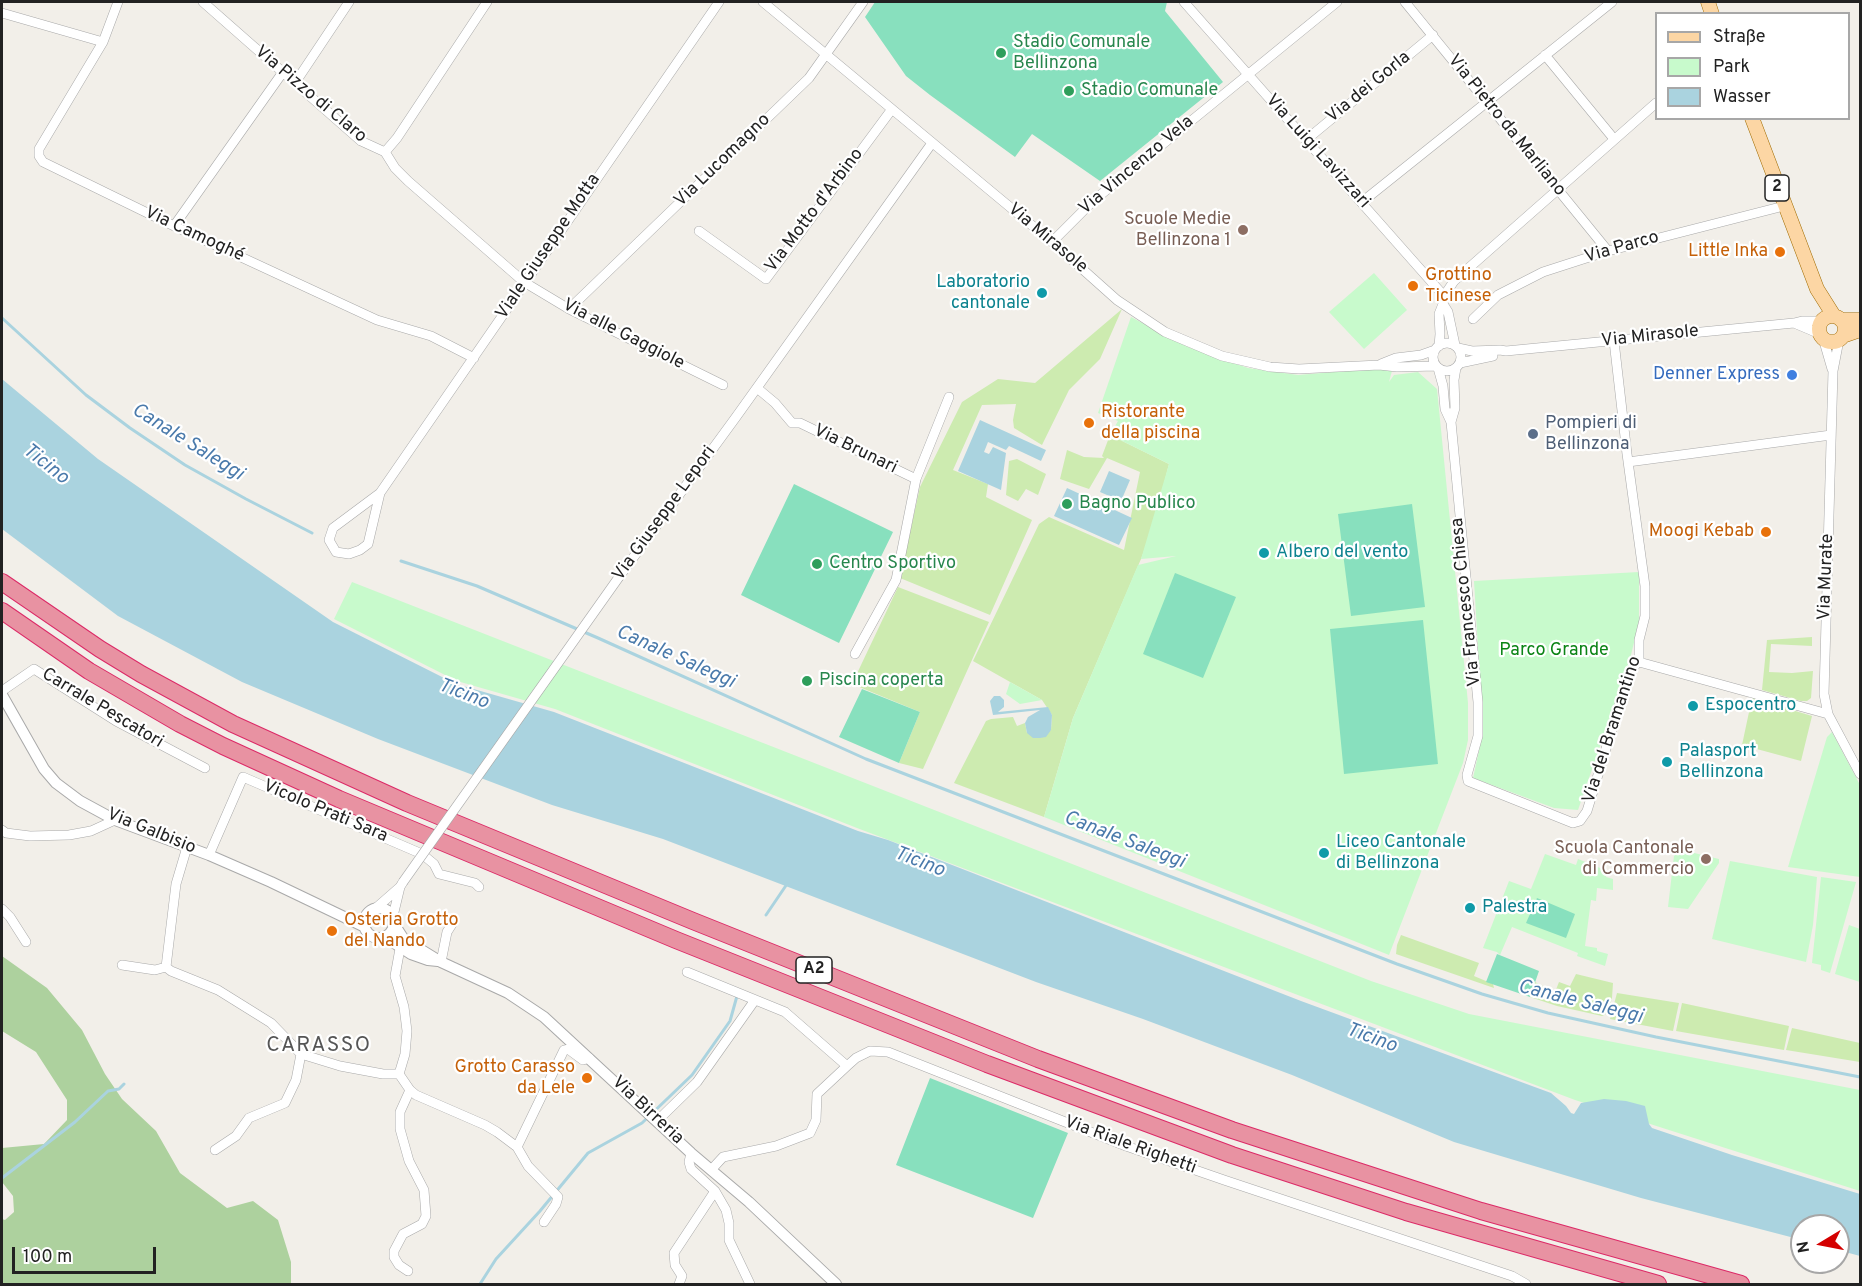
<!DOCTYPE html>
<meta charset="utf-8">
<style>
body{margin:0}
#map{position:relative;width:1862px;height:1286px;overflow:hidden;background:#f2efe9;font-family:Overpass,sans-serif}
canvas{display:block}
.frame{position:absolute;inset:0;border:3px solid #222;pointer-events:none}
.legend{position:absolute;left:1655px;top:12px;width:195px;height:108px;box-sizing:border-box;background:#fff;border:2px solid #a7a7a7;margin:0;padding:8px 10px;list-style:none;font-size:18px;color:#222}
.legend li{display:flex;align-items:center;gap:12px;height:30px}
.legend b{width:30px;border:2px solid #a7a7a7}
.north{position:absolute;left:1790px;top:1214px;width:60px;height:60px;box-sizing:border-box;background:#fff;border:2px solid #a7a7a7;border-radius:50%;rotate:260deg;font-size:16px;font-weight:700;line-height:24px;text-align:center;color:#222}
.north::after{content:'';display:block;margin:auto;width:21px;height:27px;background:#d40000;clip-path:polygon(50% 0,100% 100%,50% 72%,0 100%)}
.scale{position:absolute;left:12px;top:1247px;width:144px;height:27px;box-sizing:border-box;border:3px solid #222;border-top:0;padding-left:8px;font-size:18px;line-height:21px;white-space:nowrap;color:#222;-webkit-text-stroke:4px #fff;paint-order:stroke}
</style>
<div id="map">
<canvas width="1862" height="1286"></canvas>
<div class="frame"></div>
<ul class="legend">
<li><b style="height:8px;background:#fcd6a4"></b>Straße</li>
<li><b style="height:16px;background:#c8facc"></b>Park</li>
<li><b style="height:16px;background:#aad3df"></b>Wasser</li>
</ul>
<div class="north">N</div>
<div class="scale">100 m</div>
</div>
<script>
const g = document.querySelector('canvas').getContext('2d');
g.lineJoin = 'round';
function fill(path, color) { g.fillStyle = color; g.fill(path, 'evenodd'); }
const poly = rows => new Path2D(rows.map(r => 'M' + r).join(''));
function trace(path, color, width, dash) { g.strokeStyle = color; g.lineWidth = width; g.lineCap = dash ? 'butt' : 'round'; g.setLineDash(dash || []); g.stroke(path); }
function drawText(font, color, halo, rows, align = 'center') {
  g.font = font + ' Overpass,sans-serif'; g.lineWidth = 4.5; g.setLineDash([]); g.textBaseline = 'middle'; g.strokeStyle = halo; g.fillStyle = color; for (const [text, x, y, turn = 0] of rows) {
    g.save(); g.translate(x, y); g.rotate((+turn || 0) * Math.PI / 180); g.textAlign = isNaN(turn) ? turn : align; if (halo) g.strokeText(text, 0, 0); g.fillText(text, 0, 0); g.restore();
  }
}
fill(poly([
 [1122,309,1100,359,1069,390,1042,445,1014,428,1013,420,1016,404,982,405,953,470,988,484,986,497,1032,520,990,615,900,578,920,487,962,402,998,379,1035,383],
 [1110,435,1169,464,1153,527,1141,559,1073,718,1044,817,954,783,986,721,991,719,1013,717,1017,726,1025,723,1027,733,1051,730,1052,715,1042,700,973,661,1039,524,1049,517,1124,550,1140,472,1107,458,1089,489,1060,479,1067,450,1084,457,1104,458,1102,456],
 [1017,459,1046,474,1038,495,1026,489,1018,501,1006,495,1009,461],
 [898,587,989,622,923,769,899,763,920,712,852,684],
 [1812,637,1812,646,1771,644,1769,672,1792,673,1813,671,1811,698,1807,701,1801,701,1762,690,1767,640],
 [1752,698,1812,716,1801,761,1742,745],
 [1401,935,1479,963,1474,976,1493,984,1494,988,1396,954,1397,945],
 [1576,974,1613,983,1612,998,1608,1013,1602,1016,1557,1006,1530,997,1535,982,1555,992,1559,982,1570,986],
 [1617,993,1679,1003,1673,1031,1610,1019],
 [1682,1003,1789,1026,1784,1050,1676,1031],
 [1792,1028,1860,1043,1860,1062,1786,1050]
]), '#cdebb0');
fill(poly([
 [2,956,47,988,82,1030,105,1074,122,1099,156,1131,180,1173,227,1208,253,1201,278,1220,291,1262,291,1284,2,1284,2,1219,5,1220,14,1212,13,1196,2,1182,2,1148,44,1144,67,1120,67,1100,36,1052,2,1031]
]), '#add19e');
fill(poly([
 [1374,273,1407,310,1364,349,1329,312],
 [1131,317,1188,347,1248,368,1298,375,1393,367,1389,382,1394,375,1418,372,1437,389,1468,703,1468,740,1463,763,1389,955,1044,817,1073,718,1138,565,1176,556,1141,559,1169,464,1110,435,1118,421,1098,413],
 [1639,572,1639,622,1630,659,1578,810,1554,808,1473,778,1483,732,1474,581],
 [352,582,1371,981,1469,1014,1860,1090,1860,1191,1575,1100,857,828,555,709,457,681,334,619],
 [1010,682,1042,700,1020,704,1006,694],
 [1832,732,1860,785,1860,877,1788,867,1827,737],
 [1678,849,1719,859,1719,863,1688,909,1668,907,1674,856],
 [1545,854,1576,865,1578,859,1605,870,1606,877,1613,879,1613,890,1597,888,1596,901,1591,900,1585,946,1597,948,1597,951,1608,954,1605,966,1577,956,1578,953,1512,927,1500,955,1497,952,1483,948,1509,881,1531,889],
 [1730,861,1817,877,1813,925,1806,962,1712,939],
 [1821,877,1856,882,1830,973,1821,970,1821,965,1812,963],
 [1849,925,1860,929,1860,982,1835,974]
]), '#c8facc');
fill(poly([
 [875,2,1167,2,1165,11,1223,82,1100,181,1032,134,1015,157,930,95,906,76,865,17],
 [794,484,893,532,839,643,741,595],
 [1412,504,1425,607,1351,616,1338,514],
 [1175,573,1236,597,1203,678,1143,654],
 [1423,620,1438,764,1344,774,1330,629],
 [862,689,920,712,899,763,839,737],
 [1537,898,1575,914,1566,938,1526,923],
 [1497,954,1539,971,1530,997,1486,982],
 [930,1078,1068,1133,1033,1218,896,1165]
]), '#88e0be');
fill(poly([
 [2,379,98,459,333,622,456,684,554,712,858,831,888,840,1301,1001,1551,1093,1566,1106,1571,1113,1574,1114,1581,1103,1604,1099,1626,1101,1645,1106,1649,1124,1652,1128,1732,1155,1860,1194,1860,1256,1838,1250,1838,1226,1802,1226,1802,1240,1641,1198,1454,1142,1292,1075,1143,1019,1036,982,663,839,552,805,378,739,242,682,118,616,2,529],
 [980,420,1046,450,1041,461,1009,446,1006,450,988,442,984,452,989,454,993,447,1006,453,1001,490,958,471],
 [1109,471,1130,480,1121,501,1100,492],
 [1067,488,1132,518,1119,545,1054,516],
 [994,696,1000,696,1004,700,1004,707,998,712,1048,707,1052,715,1051,730,1046,737,1040,738,1033,738,1027,733,1025,723,1028,717,1040,710,993,715,990,701]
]), '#aad3df');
trace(poly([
 [2,318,86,395,130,428,185,465,246,499,312,533],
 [401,561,477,586,598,638,866,759,1397,964,1482,994,1548,1013,1656,1037,1860,1077],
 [766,915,787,884],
 [2,1178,75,1122,108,1091,119,1089,124,1084],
 [480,1284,496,1259,540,1211,588,1153,642,1123,692,1075,730,1021,737,996]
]), '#aad3df', 3);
const minor = poly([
 [203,2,361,141,385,152,395,168,408,181,524,282,569,309,723,385],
 [763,2,1052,242,1117,300,1165,332,1222,356,1270,367,1299,369,1379,365,1397,367,1436,366],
 [1184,2,1444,296],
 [1405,2,1608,251],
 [2,13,103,42,118,2],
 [103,42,39,149,39,156,43,162,174,226,377,320,431,336,474,358],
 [1545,55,1614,139],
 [295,83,349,2],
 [1306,140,1433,35],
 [385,152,397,138,487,2],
 [1362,202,1612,2],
 [174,226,283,72],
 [699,231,766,279,892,109],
 [1052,242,1093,201,1337,2],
 [1443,304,1448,312,1455,345],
 [569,309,809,78,863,2],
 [1473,319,1498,295,1543,272,1608,251,1784,206],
 [1794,323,1820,334],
 [1823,338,1832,369],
 [1839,340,1833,371,1824,694,1828,714,1860,774],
 '1433 357a14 14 0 1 1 28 0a14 14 0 1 1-28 0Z',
 [1439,346,1440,334,1439,314,1443,304,1444,296,1454,281,1656,103],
 [1458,348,1472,351,1500,350,1506,351,1794,323,1802,321,1822,321],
 [1460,363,1493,356],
 [1381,364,1396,358,1421,355,1435,350],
 [1438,368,1443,386,1445,409,1451,422,1478,702,1478,736,1467,775,1468,781,1573,823,1580,821,1587,811,1622,696,1634,666,1639,662,1639,640,1645,616,1645,586,1627,454,1614,341],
 [757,388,775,403,792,423,800,423,916,479,949,397],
 [1451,422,1455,408,1454,380,1456,368],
 [1628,462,1831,435],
 [380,493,368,544,360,550,349,554,336,552,329,540,333,528,380,493,719,2],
 [619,577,736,417,932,143],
 [855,654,896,580,916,479],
 [1639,662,1828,714],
 [2,691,34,669,116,721,205,768],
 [2,830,6,833,30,836,69,835,91,831,115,820],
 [187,847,176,884,166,967,171,971,218,990,271,1023,301,1054,340,1066,383,1074,399,1074,410,1090,416,1095,485,1125,497,1132,517,1147,528,1166,558,1197,556,1204,544,1222],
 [209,855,243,777,422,854,434,864,439,874,475,883,479,887],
 [376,908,400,887],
 [2,909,10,917,26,942],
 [393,916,400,887,403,882],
 [441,962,447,932,454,921],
 [122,965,155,970,166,967],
 [687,972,785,1012,847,1066,856,1058,870,1051,888,1052,1126,1146,1224,1180,1512,1276,1526,1284],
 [399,1074,405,1054,407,1031,404,1007,395,976,401,943],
 [657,1121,697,1082,755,1000],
 [517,1147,564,1050,568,1049,583,1060,589,1058],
 [215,1150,236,1136,249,1118,285,1103,296,1080,301,1054],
 [691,1153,689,1162,691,1169,715,1191,726,1210,729,1223,729,1240,750,1284],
 [711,1170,723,1157,776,1146,810,1133,816,1120,817,1094,847,1066],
 [408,1271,399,1265,394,1257,394,1251,403,1234,422,1224,426,1216,424,1190,409,1161,400,1129,400,1112,410,1090],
 [679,1284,682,1276,675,1265,674,1253,715,1191]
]);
const tertiary = poly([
 [2,695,44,769,56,783,80,801,115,820,209,855,271,882,365,927],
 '364 923a15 15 0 1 1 30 0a15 15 0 1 1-30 0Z',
 [394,924,403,938,407,941,441,962,508,993,544,1017,691,1153,749,1202,836,1284],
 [385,937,411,954,428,960,438,961]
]);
const primary = poly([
 [1708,2,1712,14],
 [1752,118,1817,289,1834,316],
 '1819 329a13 13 0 1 1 26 0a13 13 0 1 1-26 0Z',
 [1841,320,1860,320],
 [1843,336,1860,330]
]);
const motorway = poly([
 [2,582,100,649,141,674,233,724,407,803,693,921,1038,1059,1232,1130,1481,1211,1741,1284],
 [2,611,89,671,180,724,223,746,339,799,676,940,987,1064,1232,1155,1406,1212,1658,1284]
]);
trace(minor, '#a9a9a9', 10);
trace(tertiary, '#a9a9a9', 12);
trace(primary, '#a06b00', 15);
trace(motorway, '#dc2a67', 18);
trace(minor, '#fff', 9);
trace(tertiary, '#fff', 10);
trace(primary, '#fcd6a4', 14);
trace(motorway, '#e892a2', 16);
const minorBridge = poly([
 [403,882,619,577]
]);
trace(minorBridge, '#a9a9a9', 10, []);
trace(minorBridge, '#fff', 9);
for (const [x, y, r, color] of [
 [1001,53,6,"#2e9e5b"],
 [1069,91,6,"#2e9e5b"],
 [1243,230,6,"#8d6e63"],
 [1780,252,6,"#e8710a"],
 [1413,286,6,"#e8710a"],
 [1042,293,6,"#0f9aa8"],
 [1792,375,6,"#3f7fe0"],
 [1089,423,6,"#e8710a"],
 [1533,434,6,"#5c6f8a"],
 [1067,504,6,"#2e9e5b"],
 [1766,532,6,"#e8710a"],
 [1264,553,6,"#0f9aa8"],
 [817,564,6,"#2e9e5b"],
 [807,681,6,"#2e9e5b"],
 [1693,706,6,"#0f9aa8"],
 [1667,762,6,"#0f9aa8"],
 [1324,853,6,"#0f9aa8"],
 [1706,859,6,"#8d6e63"],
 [1470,908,6,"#0f9aa8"],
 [332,931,6,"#e8710a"],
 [587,1078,6,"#e8710a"]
]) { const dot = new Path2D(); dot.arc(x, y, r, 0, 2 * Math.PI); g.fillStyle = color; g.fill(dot); trace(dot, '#fff', 2); }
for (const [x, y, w] of [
 [1777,188,24],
 [814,970,36]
]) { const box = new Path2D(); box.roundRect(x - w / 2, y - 13, w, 26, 4.5); g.fillStyle = '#fff'; g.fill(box); trace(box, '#222', 1.5); }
drawText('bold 16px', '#222', null, [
 ["2",1777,188],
 ["A2",814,970]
]);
drawText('18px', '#27864d', '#fff', [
 ["Stadio Comunale",1013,43],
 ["Bellinzona",1013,64],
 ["Stadio Comunale",1081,91],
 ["Bagno Publico",1079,504],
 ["Centro Sportivo",829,564],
 ["Piscina coperta",819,681]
], 'left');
drawText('18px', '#222', '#fff', [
 ["Via dei Gorla",1369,88,-39],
 ["Via Pizzo di Claro",310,95,40],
 ["Via Pietro da Marliano",1506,126,51],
 ["Via Luigi Lavizzari",1317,152,48],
 ["Via Lucomagno",723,161,-44],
 ["Via Vincenzo Vela",1137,166,-40],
 ["Via Motto d'Arbino",815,211,-53],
 ["Via Camoghé",194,235,25],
 ["Via Mirasole",1047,239,40],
 ["Viale Giuseppe Motta",549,247,-56],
 ["Via Parco",1622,248,-16],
 ["Via alle Gaggiole",623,335,27],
 ["Via Mirasole",1650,337,-6],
 ["Via Brunari",855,450,26],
 ["Via Giuseppe Lepori",665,514,-54],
 ["Via Murate",1827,577,-88],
 ["Via Francesco Chiesa",1467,602,-96],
 ["Carrale Pescatori",102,709,31],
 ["Via del Bramantino",1613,730,-72],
 ["Vicolo Prati Sara",325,812,23],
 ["Via Galbisio",151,832,22],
 ["Via Birreria",647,1111,43],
 ["Via Riale Righetti",1130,1146,20]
]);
drawText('18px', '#785e54', '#fff', [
 ["Scuole Medie",1231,220],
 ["Bellinzona 1",1231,241],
 ["Scuola Cantonale",1694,849],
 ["di Commercio",1694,870]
], 'right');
drawText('18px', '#c56008', '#fff', [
 ["Little Inka",1768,252],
 ["Grottino",1425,276,"left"],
 ["Ticinese",1425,297,"left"],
 ["Ristorante",1101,413,"left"],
 ["della piscina",1101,434,"left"],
 ["Moogi Kebab",1754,532],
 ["Osteria Grotto",344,921,"left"],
 ["del Nando",344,942,"left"],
 ["Grotto Carasso",575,1068],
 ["da Lele",575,1089]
], 'right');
drawText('18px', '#0d838f', '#fff', [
 ["Laboratorio",1030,283,"right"],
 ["cantonale",1030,304,"right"],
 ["Albero del vento",1276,553],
 ["Espocentro",1705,706],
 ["Palasport",1679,752],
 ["Bellinzona",1679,773],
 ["Liceo Cantonale",1336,843],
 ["di Bellinzona",1336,864],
 ["Palestra",1482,908]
], 'left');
drawText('18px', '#366cbe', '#fff', [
 ["Denner Express",1780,375]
], 'right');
drawText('18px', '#4e5e75', '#fff', [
 ["Pompieri di",1545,424],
 ["Bellinzona",1545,445]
], 'left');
drawText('18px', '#0c8416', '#fff', [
 ["Parco Grande",1554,651]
]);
drawText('italic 20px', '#4a7aab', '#fff', [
 ["Canale Saleggi",187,443,32],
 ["Ticino",45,465,38],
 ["Canale Saleggi",675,658,24],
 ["Ticino",463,695,21],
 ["Canale Saleggi",1124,841,21],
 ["Ticino",919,863,21],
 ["Canale Saleggi",1580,1003,14],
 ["Ticino",1371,1039,20]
]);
g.letterSpacing = '1.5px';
drawText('21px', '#555', '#fff', [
 ["CARASSO",319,1047]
]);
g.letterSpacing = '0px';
</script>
